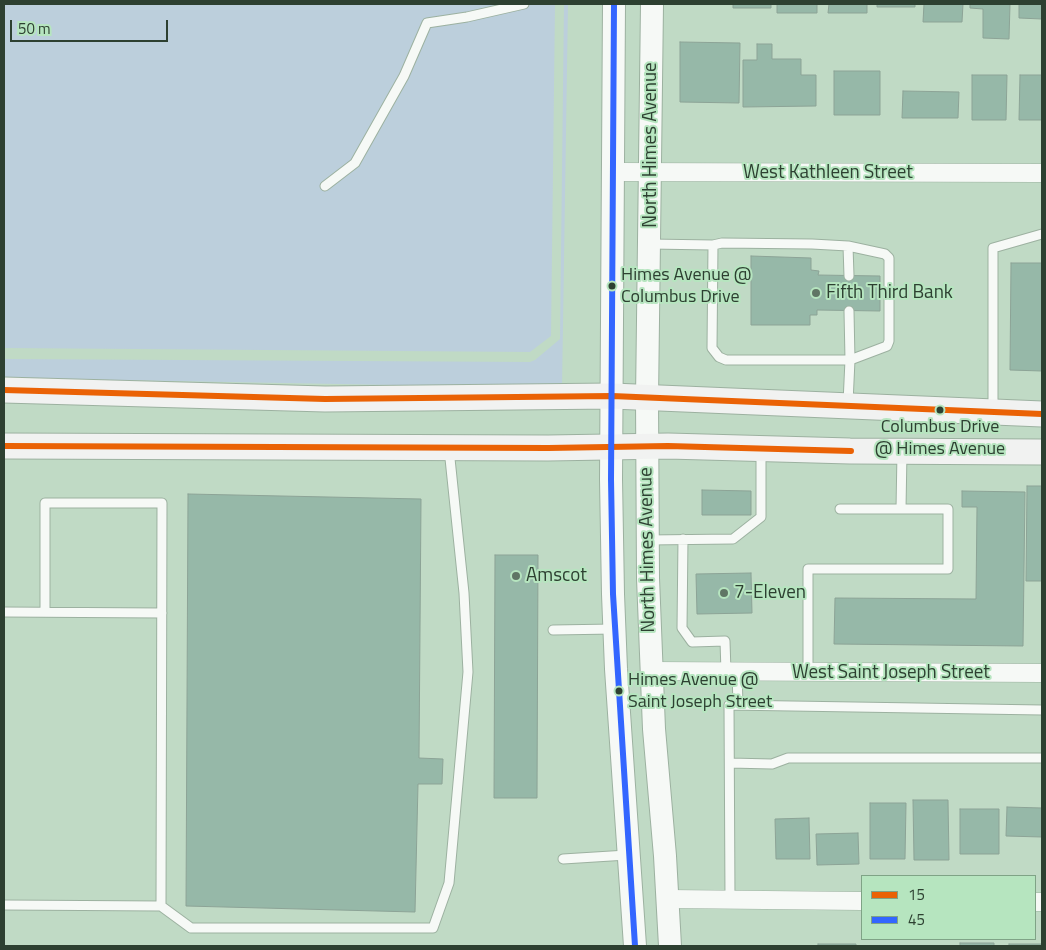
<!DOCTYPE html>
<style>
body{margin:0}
#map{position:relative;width:1046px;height:950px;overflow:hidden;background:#c0dac5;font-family:"Titillium Web",sans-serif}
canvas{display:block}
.frame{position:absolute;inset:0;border:5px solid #2d4031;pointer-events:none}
.legend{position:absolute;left:861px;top:875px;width:175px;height:65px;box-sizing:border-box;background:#b6e5bf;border:1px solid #7fa386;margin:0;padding:6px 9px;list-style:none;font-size:15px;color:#2d4031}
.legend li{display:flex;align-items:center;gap:10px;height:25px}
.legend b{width:25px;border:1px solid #7fa386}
.scale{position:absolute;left:10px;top:20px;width:158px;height:22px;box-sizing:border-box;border:2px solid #2d4031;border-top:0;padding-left:6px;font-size:15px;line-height:18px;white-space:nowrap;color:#2d4031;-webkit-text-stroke:4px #b6e5bf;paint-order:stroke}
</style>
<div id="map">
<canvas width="1046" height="950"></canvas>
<div class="frame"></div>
<ul class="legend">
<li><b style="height:6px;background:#ea6205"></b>15</li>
<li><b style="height:6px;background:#36f"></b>45</li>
</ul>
<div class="scale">50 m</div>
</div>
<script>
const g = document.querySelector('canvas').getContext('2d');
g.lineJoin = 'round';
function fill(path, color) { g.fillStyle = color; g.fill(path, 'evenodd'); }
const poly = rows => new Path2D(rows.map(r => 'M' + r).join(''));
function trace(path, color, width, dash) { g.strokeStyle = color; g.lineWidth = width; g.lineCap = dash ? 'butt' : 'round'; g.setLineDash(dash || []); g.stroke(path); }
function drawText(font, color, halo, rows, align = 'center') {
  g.font = font + ' "Titillium Web",sans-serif'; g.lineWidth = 4; g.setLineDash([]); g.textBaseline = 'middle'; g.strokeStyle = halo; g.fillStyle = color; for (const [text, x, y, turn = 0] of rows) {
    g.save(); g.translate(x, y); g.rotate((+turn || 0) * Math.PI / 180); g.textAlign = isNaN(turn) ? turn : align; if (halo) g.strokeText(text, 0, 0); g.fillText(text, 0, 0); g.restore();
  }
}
fill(poly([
 [4,4,555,4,551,336,530,352,4,348],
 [564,4,568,4,562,388,4,378,4,359,530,362,535,360,560,339]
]), '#bccfdc');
const building = poly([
 [733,4,771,4,771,8,733,8,733,4],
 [777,4,817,4,817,13,777,13,777,4],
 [829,4,867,4,867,13,828,13,829,4],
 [877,4,915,4,915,7,877,7,877,4],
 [924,4,963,4,962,22,923,22,924,4],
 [970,4,1010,4,1009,39,983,38,983,9,970,8,970,4],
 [1019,4,1042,4,1042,19,1019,18,1019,4],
 [680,42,740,43,739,103,680,102,680,42],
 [757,44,772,44,772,59,801,59,801,75,816,75,816,106,743,107,743,60,757,60,757,44],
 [834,71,880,71,880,115,834,115,834,71],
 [972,75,1007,75,1006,120,972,120,972,75],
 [1020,75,1042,75,1042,120,1019,120,1020,75],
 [903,91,959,92,958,118,902,118,903,91],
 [751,256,811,258,811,270,819,271,818,275,880,276,880,311,817,310,817,315,810,315,810,325,751,325,751,256],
 [1011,263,1042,263,1042,371,1010,370,1011,263],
 [1027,486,1042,486,1042,581,1026,581,1027,486],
 [702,490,751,491,751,515,702,515,702,490],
 [962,491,1025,492,1023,646,834,644,835,598,976,599,977,507,962,507,962,491],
 [188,494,421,499,419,758,443,759,442,784,418,784,415,912,186,906,188,494],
 [495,555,538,555,537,798,494,798,495,555],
 [751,573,752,613,697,614,696,574,751,573],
 [913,800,948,800,949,860,914,860,913,800],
 [870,803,906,803,905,859,870,859,870,803],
 [1007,807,1042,808,1042,837,1006,836,1007,807],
 [960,809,999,809,999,854,960,854,960,809],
 [809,818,810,859,776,859,775,819,809,818],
 [858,833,859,864,817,865,816,834,858,833],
 [960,943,994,943,994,946,960,946,960,943],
 [818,944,856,944,856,946,818,946,818,944],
 [1009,944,1042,944,1042,946,1009,946,1009,944]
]);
fill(building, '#96b8a8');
trace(building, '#8ca396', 1);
const service = poly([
 [325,186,355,163,404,76,427,23,467,17,524,4],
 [650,244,713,245,712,348,719,357,726,360,850,360,848,403],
 [713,245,722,243,812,244,848,246,849,276],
 [848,246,885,254,889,258,889,341,887,346,850,360,849,311],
 [993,409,993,248,1042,234],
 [901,509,902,452],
 [683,539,682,628,692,642,725,641,726,672],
 [648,540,733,539,761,517,761,451],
 [4,612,162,613],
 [45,612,45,503,162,503,161,906],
 [553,630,614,629],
 [737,672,738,705],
 [808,672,808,569,948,569,948,509,840,509],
 [730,763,772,764,788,758,1042,758],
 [563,859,627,855],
 [730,900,729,705,1042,710],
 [4,905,161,906,191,928,433,928,449,883,468,672,464,593,449,449]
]);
const minor = poly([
 [613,172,1042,173],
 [651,671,1042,673],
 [668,899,862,901],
 [1035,902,1042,902]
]);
const tertiary = poly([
 [614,4,611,479,613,594,616,669,635,946],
 [652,4,647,399,648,578,654,729,665,856,670,946]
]);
const secondary = poly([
 [4,390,325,399,612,396,1042,414],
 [4,446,548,448,668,446,850,451,1042,452]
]);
trace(service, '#9cb1a0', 11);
trace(minor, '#9cb1a0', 19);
trace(tertiary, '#9cb1a0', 24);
trace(secondary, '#9cb1a0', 27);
trace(service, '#f6f9f6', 9);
trace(minor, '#f6f9f6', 18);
trace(tertiary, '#f6f9f6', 22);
trace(secondary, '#f1f2f1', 25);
trace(poly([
 [4,390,325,399,612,396,1042,414],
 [4,446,548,448,668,446,851,451]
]), '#ea6205', 6);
trace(poly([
 [614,4,611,479,613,594,635,946]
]), '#36f', 6);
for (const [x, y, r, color] of [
 [612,286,4.5,"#2d4031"],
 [816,293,5,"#607665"],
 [940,410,4.5,"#2d4031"],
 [516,576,5,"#607665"],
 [724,593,5,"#607665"],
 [619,691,4.5,"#2d4031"]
]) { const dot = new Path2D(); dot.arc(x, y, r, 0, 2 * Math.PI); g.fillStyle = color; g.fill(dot); trace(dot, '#b6e5bf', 2); }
drawText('18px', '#2d4031', '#b6e5bf', [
 ["Himes Avenue @",621,276],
 ["Columbus Drive",621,298],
 ["Columbus Drive",940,428,"center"],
 ["@ Himes Avenue",940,450,"center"],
 ["Himes Avenue @",628,681],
 ["Saint Joseph Street",628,703]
], 'left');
drawText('19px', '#2d4031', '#b6e5bf', [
 ["North Himes Avenue",651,145,-90],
 ["West Kathleen Street",828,173],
 ["North Himes Avenue",648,550,-91],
 ["West Saint Joseph Street",891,673]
]);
drawText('19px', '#2d4031', '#b6e5bf', [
 ["Fifth Third Bank",826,293],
 ["Amscot",526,576],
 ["7-Eleven",734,593]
], 'left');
</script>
